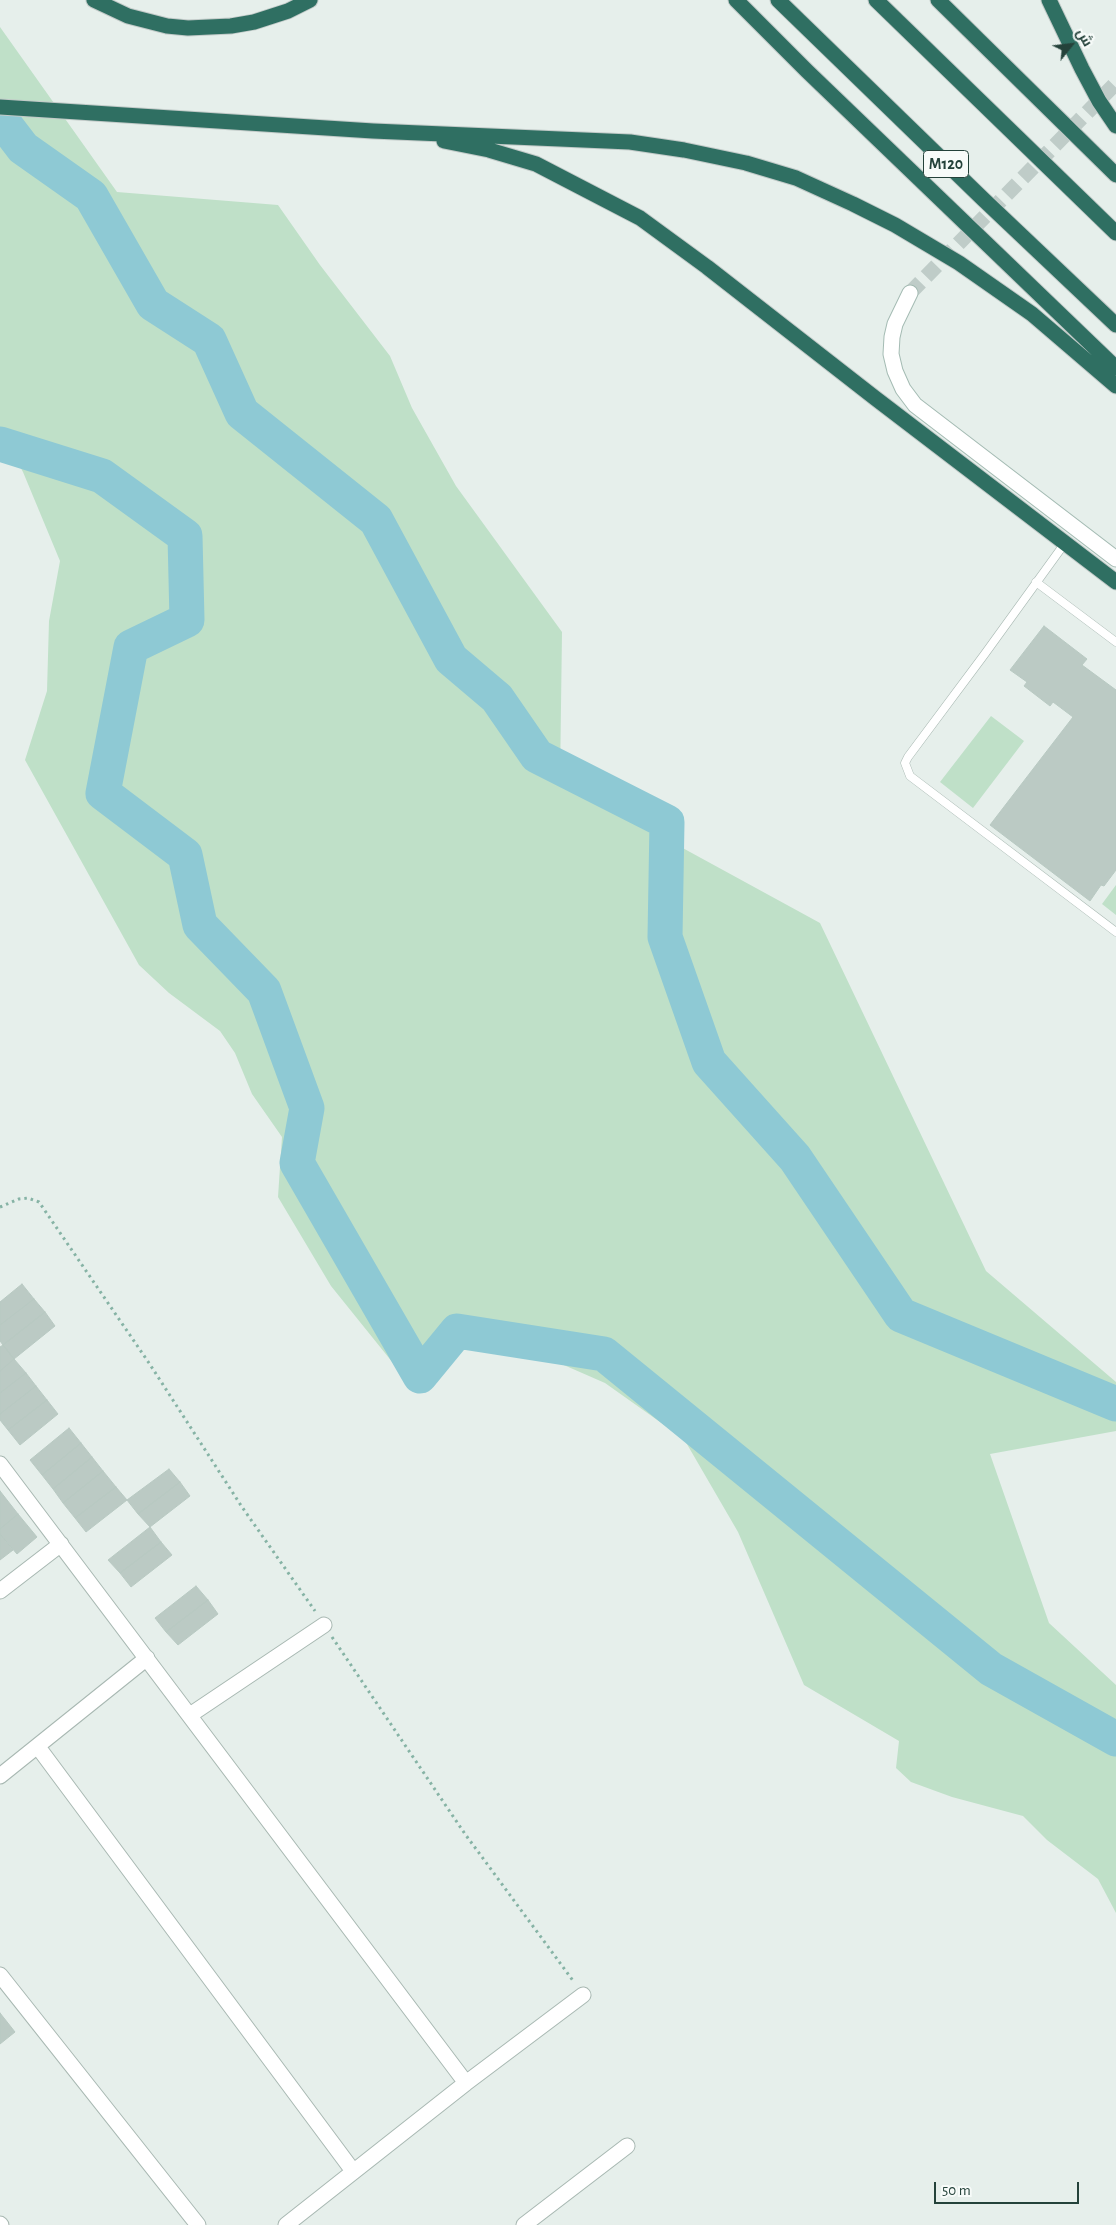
<!DOCTYPE html>
<meta charset="utf-8">
<style>
body{margin:0}
#map{position:relative;width:1116px;height:2225px;overflow:hidden;background:#e6efeb;font-family:"Alegreya Sans",Cairo,sans-serif}
canvas{display:block}
.north{position:absolute;left:1046px;top:20px;width:50px;height:50px;-webkit-text-stroke:4px #f7fbf9;paint-order:stroke;rotate:61deg;font-size:14px;font-weight:700;line-height:20px;text-align:center;color:#24423a}
.north::after{content:'';display:block;margin:auto;width:18px;height:22px;background:#24423a;clip-path:polygon(50% 0,100% 100%,50% 72%,0 100%)}
.scale{position:absolute;left:934px;top:2182px;width:145px;height:22px;box-sizing:border-box;border:2px solid #24423a;border-top:0;padding-left:6px;font-size:15px;line-height:18px;white-space:nowrap;color:#24423a;-webkit-text-stroke:4px #f7fbf9;paint-order:stroke}
</style>
<div id="map">
<canvas width="1116" height="2225"></canvas>
<div class="north">ش</div>
<div class="scale">50 m</div>
</div>
<script>
const g = document.querySelector('canvas').getContext('2d');
g.lineJoin = 'round';
function fill(path, color) { g.fillStyle = color; g.fill(path, 'evenodd'); }
const poly = rows => new Path2D(rows.map(r => 'M' + r).join(''));
function trace(path, color, width, dash) { g.strokeStyle = color; g.lineWidth = width; g.lineCap = dash ? 'butt' : 'round'; g.setLineDash(dash || []); g.stroke(path); }
function drawText(font, color, halo, rows, align = 'center') {
  g.font = font + ' "Alegreya Sans",sans-serif'; g.lineWidth = 4; g.setLineDash([]); g.textBaseline = 'middle'; g.strokeStyle = halo; g.fillStyle = color; for (const [text, x, y, turn = 0] of rows) {
    g.save(); g.translate(x, y); g.rotate((+turn || 0) * Math.PI / 180); g.textAlign = isNaN(turn) ? turn : align; if (halo) g.strokeText(text, 0, 0); g.fillText(text, 0, 0); g.restore();
  }
}
fill(poly([
 [0,27,117,192,278,205,320,265,390,356,412,408,456,486,562,632,560,781,820,923,986,1271,1116,1382,1116,1431,990,1454,1049,1623,1116,1685,1116,1913,1098,1879,1047,1840,1023,1816,952,1797,911,1782,896,1768,899,1741,804,1685,738,1532,684,1439,605,1383,495,1335,397,1368,331,1286,278,1197,282,1137,252,1094,235,1053,220,1031,169,993,139,965,25,760,47,691,49,621,60,561,23,472,0,430],
 [991,716,1024,741,973,808,940,782],
 [1116,885,1116,915,1102,904]
]), '#bfe0c8');
trace(poly([
 [0,118,23,148,91,196,153,304,209,340,242,413,376,520,451,659,497,698,537,756,667,822,665,937,709,1062,795,1158,901,1315,1116,1404],
 [0,444,102,476,185,536,187,620,131,647,103,793,185,855,200,925,264,991,307,1108,297,1163,420,1376,457,1331,604,1354,991,1669,1116,1739]
]), '#8ec9d4', 35);
const building = poly([
 [1044,626,1087,659,1082,665,1116,690,1116,870,1104,886,1101,885,1090,901,990,825,1073,717,1053,702,1050,706,1024,686,1027,682,1010,670,1044,626],
 [22,1284,34,1299,0,1325,0,1302,22,1284],
 [34,1299,45,1312,3,1345,0,1341,0,1325,34,1299],
 [45,1312,55,1326,14,1359,3,1345,45,1312],
 [3,1345,14,1359,0,1371,0,1347,3,1345],
 [14,1359,26,1373,0,1393,0,1371,14,1359],
 [26,1373,36,1386,0,1414,0,1393,26,1373],
 [36,1386,47,1400,8,1430,0,1420,0,1414,36,1386],
 [47,1400,58,1414,20,1445,8,1430,47,1400],
 [69,1428,81,1443,42,1475,30,1460,69,1428],
 [81,1443,92,1457,53,1489,42,1475,81,1443],
 [92,1457,103,1471,63,1503,53,1489,92,1457],
 [169,1469,180,1482,138,1514,127,1500,169,1469],
 [103,1471,116,1487,75,1518,63,1503,103,1471],
 [180,1482,190,1496,150,1527,138,1514,180,1482],
 [116,1487,127,1500,86,1532,75,1518,116,1487],
 [0,1491,18,1514,0,1529,0,1491],
 [18,1514,37,1537,17,1554,0,1534,0,1529,18,1514],
 [150,1527,161,1542,120,1573,108,1560,150,1527],
 [0,1534,13,1550,0,1560,0,1534],
 [161,1542,172,1555,131,1587,120,1573,161,1542],
 [196,1586,208,1600,166,1632,155,1618,196,1586],
 [208,1600,218,1614,178,1645,166,1632,208,1600],
 [0,2013,15,2032,0,2044,0,2013]
]);
fill(building, '#bbcac4');
trace(building, '#b8c9c2', 1);
trace(poly([
 [910,293,1116,83]
]), '#bfccc8', 15, [15, 8]);
const lane = poly([
 [1065,543,984,655,908,757,905,763,910,776,1116,932],
 [1036,582,1116,642]
]);
const street = poly([
 [0,1464,466,2083],
 [0,1591,61,1544],
 [190,1715,324,1625],
 [38,1747,353,2171],
 [0,1776,147,1658],
 [0,1975,198,2225],
 [0,2224,1,2225],
 [286,2225,466,2083,583,1995],
 [524,2225,627,2146]
]);
const secondary = poly([
 [910,293,895,324,892,337,891,354,895,371,903,389,915,405,1116,559]
]);
const highway = poly([
 [94,0,128,16,167,26,188,28,231,26,254,22,288,11,310,0],
 [736,0,807,71,1116,368],
 [778,0,983,199,1116,325],
 [876,0,1116,233],
 [938,0,1116,175],
 [1049,0,1082,69,1099,101,1116,126],
 [0,107,373,131,630,142,684,150,746,163,796,178,853,204,895,225,959,263,1032,314,1116,386],
 [444,141,489,150,536,164,640,218,707,267,875,398,1116,582]
]);
trace(lane, '#a8b8b2', 9);
trace(street, '#a8b8b2', 17);
trace(secondary, '#a4bbb3', 17);
trace(highway, '#c2cac8', 17);
trace(poly([
 [0,1207,19,1199,28,1198,39,1202,149,1363,242,1507,315,1611],
 [332,1637,465,1834,574,1982]
]), '#86b3a5', 3, [2.5, 4]);
trace(lane, '#fff', 8);
trace(street, '#fff', 15);
trace(secondary, '#fff', 15);
trace(highway, '#2f6f62', 15);
for (const [x, y, w] of [
 [946,164,45]
]) { const box = new Path2D(); box.roundRect(x - w / 2, y - 13.5, w, 27, 4); g.fillStyle = '#f7fbf9'; g.fill(box); trace(box, '#24423a', 1); }
drawText('bold 16px', '#24423a', null, [
 ["M120",946,164]
]);
</script>
